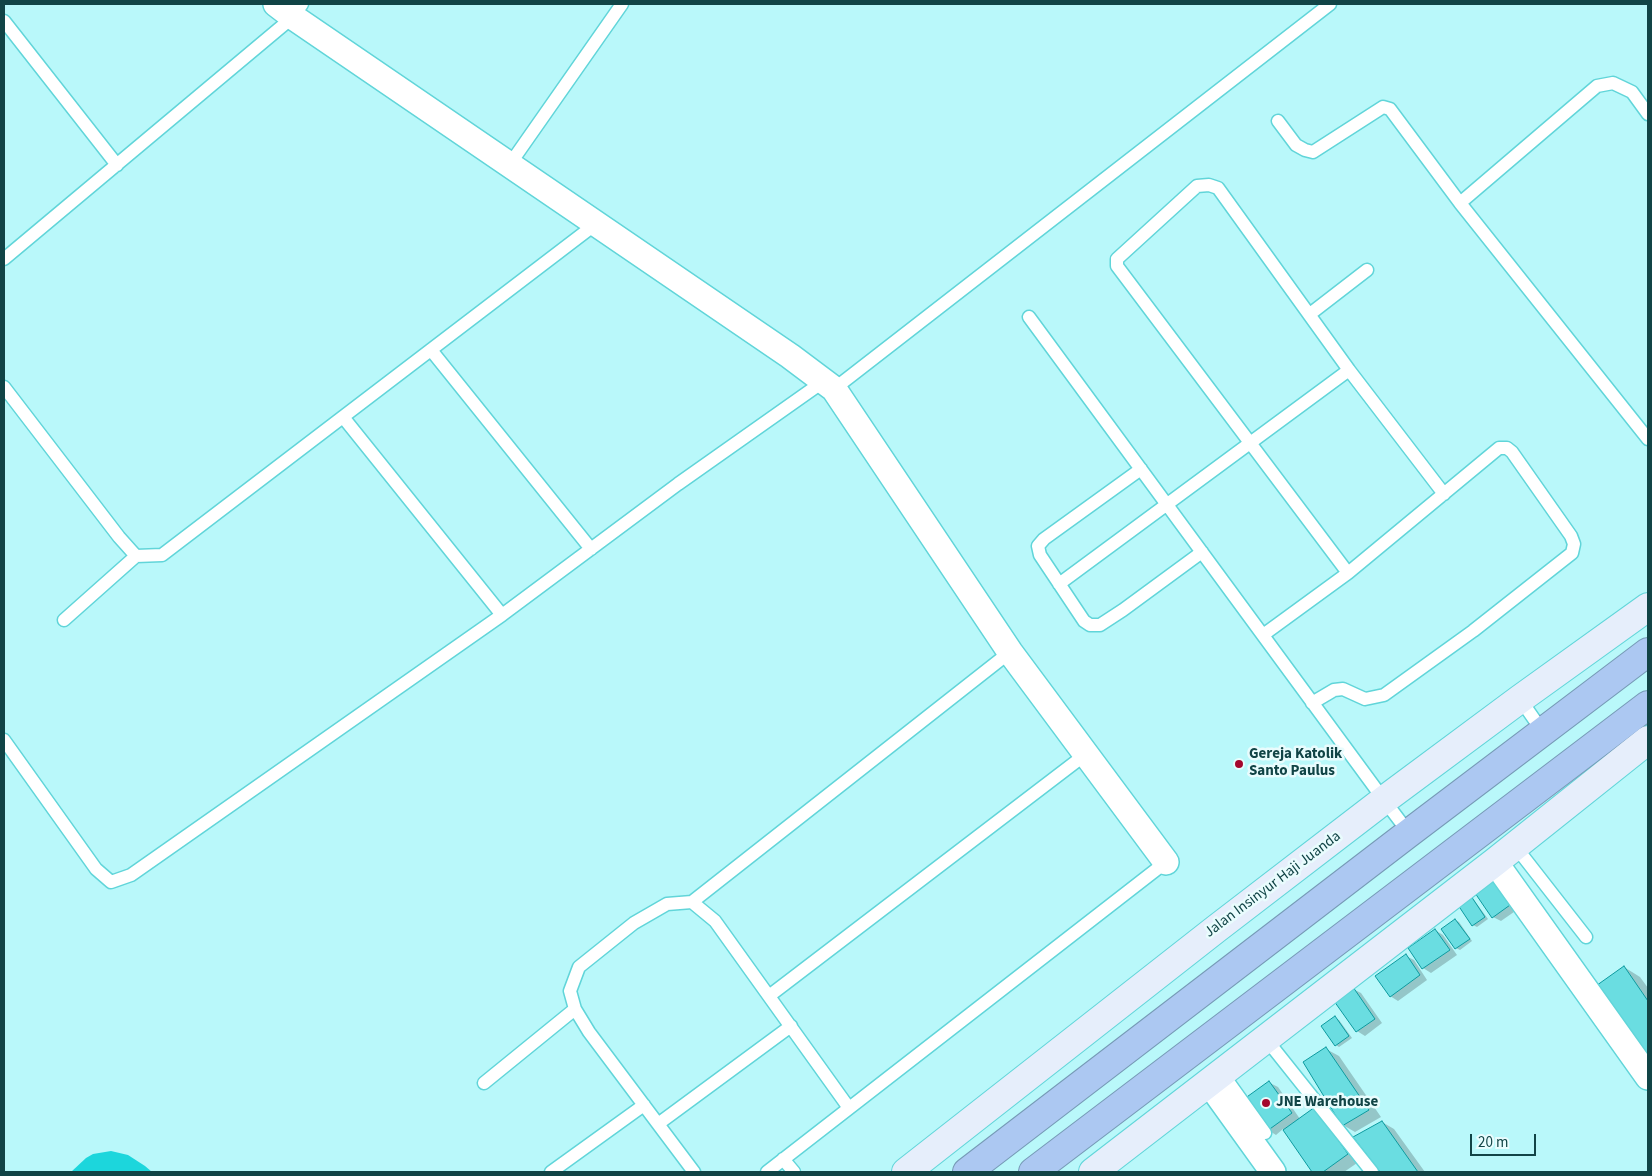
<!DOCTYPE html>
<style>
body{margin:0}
#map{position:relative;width:1652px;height:1176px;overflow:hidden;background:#b9f8fa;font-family:"Source Sans 3",sans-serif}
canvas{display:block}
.frame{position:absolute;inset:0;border:5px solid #114446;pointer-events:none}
.scale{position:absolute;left:1470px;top:1134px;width:66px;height:22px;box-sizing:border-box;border:2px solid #114446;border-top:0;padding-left:6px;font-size:15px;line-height:18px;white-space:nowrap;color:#114446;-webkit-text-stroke:4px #e9fcfd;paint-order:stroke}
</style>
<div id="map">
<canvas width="1652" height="1176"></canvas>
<div class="frame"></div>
<div class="scale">20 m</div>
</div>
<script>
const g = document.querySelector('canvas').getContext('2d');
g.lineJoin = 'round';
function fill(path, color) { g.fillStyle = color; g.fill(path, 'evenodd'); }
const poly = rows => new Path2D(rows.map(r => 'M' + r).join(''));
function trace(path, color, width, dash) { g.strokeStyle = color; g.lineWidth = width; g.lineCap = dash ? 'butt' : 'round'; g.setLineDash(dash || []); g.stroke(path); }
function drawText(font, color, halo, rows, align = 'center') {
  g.font = font + ' "Source Sans 3",sans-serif'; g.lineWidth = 5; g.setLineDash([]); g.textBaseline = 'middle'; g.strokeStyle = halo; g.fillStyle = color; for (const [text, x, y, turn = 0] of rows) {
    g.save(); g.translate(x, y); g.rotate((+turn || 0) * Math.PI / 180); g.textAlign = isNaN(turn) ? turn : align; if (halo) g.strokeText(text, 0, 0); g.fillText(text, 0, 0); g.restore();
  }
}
fill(poly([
 [111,1151,128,1155,145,1166,152,1172,71,1172,86,1158,93,1154]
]), '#1cd6dc');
fill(poly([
 [1477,894,1524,905,1501,921,1493,917],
 [1471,898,1474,900,1488,919,1477,927,1473,925],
 [1455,920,1459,922,1472,941,1460,950,1456,948],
 [1435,930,1443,935,1457,955,1431,973,1423,968,1409,948],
 [1406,956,1414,960,1427,980,1398,1001,1390,996],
 [1624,967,1640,977,1648,988,1648,1065],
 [1353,989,1361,993,1382,1023,1365,1036,1357,1031],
 [1335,1018,1339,1020,1352,1038,1339,1047,1336,1045],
 [1326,1049,1339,1056,1381,1117,1355,1132,1343,1125],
 [1270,1083,1278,1087,1300,1119,1315,1109,1360,1161,1344,1172,1314,1172,1283,1129,1276,1135,1268,1130],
 [1382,1122,1394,1129,1425,1172,1382,1172,1355,1138]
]), '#0003');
const building = poly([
 [1500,876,1517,900,1492,918,1475,893,1500,876],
 [1471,896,1485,917,1472,926,1458,905,1471,896],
 [1455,919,1470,939,1455,949,1441,929,1455,919],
 [1435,929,1450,950,1422,969,1408,948,1435,929],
 [1406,954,1420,975,1390,997,1375,976,1406,954],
 [1624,966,1648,1001,1648,1067,1593,988,1624,966],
 [1353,987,1375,1019,1356,1032,1334,1001,1353,987],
 [1335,1016,1349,1036,1335,1046,1321,1026,1335,1016],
 [1326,1047,1369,1110,1342,1126,1303,1062,1326,1047],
 [1269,1081,1292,1113,1267,1131,1244,1099,1269,1081],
 [1315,1107,1348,1154,1323,1172,1312,1172,1283,1130,1315,1107],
 [1382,1121,1418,1172,1380,1172,1353,1137,1382,1121]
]);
fill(building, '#6adde1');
trace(building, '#0c9a9f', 1);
const lane = poly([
 [4,21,117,165],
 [1278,121,1296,145,1305,150,1313,152,1383,107,1390,109,1460,203,1648,439],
 [510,164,622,4],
 [1460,203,1597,86,1613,83,1632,92,1648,114],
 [4,259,293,17,302,4],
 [1310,314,1367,270],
 [1029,317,1384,800,1409,833],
 [431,350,591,549],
 [4,387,119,537,136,556],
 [834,389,1330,4],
 [343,417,502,615],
 [1141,469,1044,539,1038,546,1040,555,1084,621,1090,625,1100,625,1123,610,1202,552],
 [1348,573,1117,266,1117,259,1197,186,1209,185,1218,188,1349,370,1444,494],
 [1059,584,1349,370],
 [64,620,136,556,162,555,597,223],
 [1263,635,1348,573,1499,448,1507,448,1512,452,1571,536,1574,544,1572,553,1473,631,1384,695,1365,699,1343,689,1334,690,1312,703],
 [1520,699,1543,732],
 [4,740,96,869,111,882,131,875,502,615,678,484,824,381],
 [1515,846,1586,937],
 [692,902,715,921,849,1108],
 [769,996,1086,754],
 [1266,1039,1372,1172],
 [1222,1073,1265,1133],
 [484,1083,575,1009],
 [658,1124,791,1026],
 [783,1159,794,1172],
 [551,1172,644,1105],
 [694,1172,589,1032,575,1009,570,991,579,967,634,923,667,904,692,902,1010,652],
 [767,1172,1166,862]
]);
const street = poly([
 [276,4,293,17,790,356,834,389,1010,652,1166,862],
 [1495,862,1648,1077],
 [1209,1083,1273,1172]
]);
const secondary = poly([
 [906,1172,1216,929,1384,800,1520,699,1648,607],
 [1093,1172,1495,862,1648,740]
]);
const highway = poly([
 [967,1172,1409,833,1648,652],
 [1033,1172,1648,705]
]);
trace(lane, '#61d5d9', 15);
trace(street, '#61d5d9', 28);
trace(secondary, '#61d5d9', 30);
trace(highway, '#769ab6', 30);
trace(lane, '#fff', 12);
trace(street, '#fff', 25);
trace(secondary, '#e6eefb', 28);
trace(highway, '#acc8f2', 28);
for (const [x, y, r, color] of [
 [1239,764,5,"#a4072d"],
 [1266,1103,5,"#a4072d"]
]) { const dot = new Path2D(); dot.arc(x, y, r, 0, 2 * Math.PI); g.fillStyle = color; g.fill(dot); trace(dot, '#e9fcfd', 2); }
drawText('bold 15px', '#114446', '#e9fcfd', [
 ["Gereja Katolik",1249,755],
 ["Santo Paulus",1249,772],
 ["JNE Warehouse",1276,1103]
], 'left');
drawText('15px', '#114446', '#e9fcfd', [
 ["Jalan Insinyur Haji Juanda",1273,885,-37]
]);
</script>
